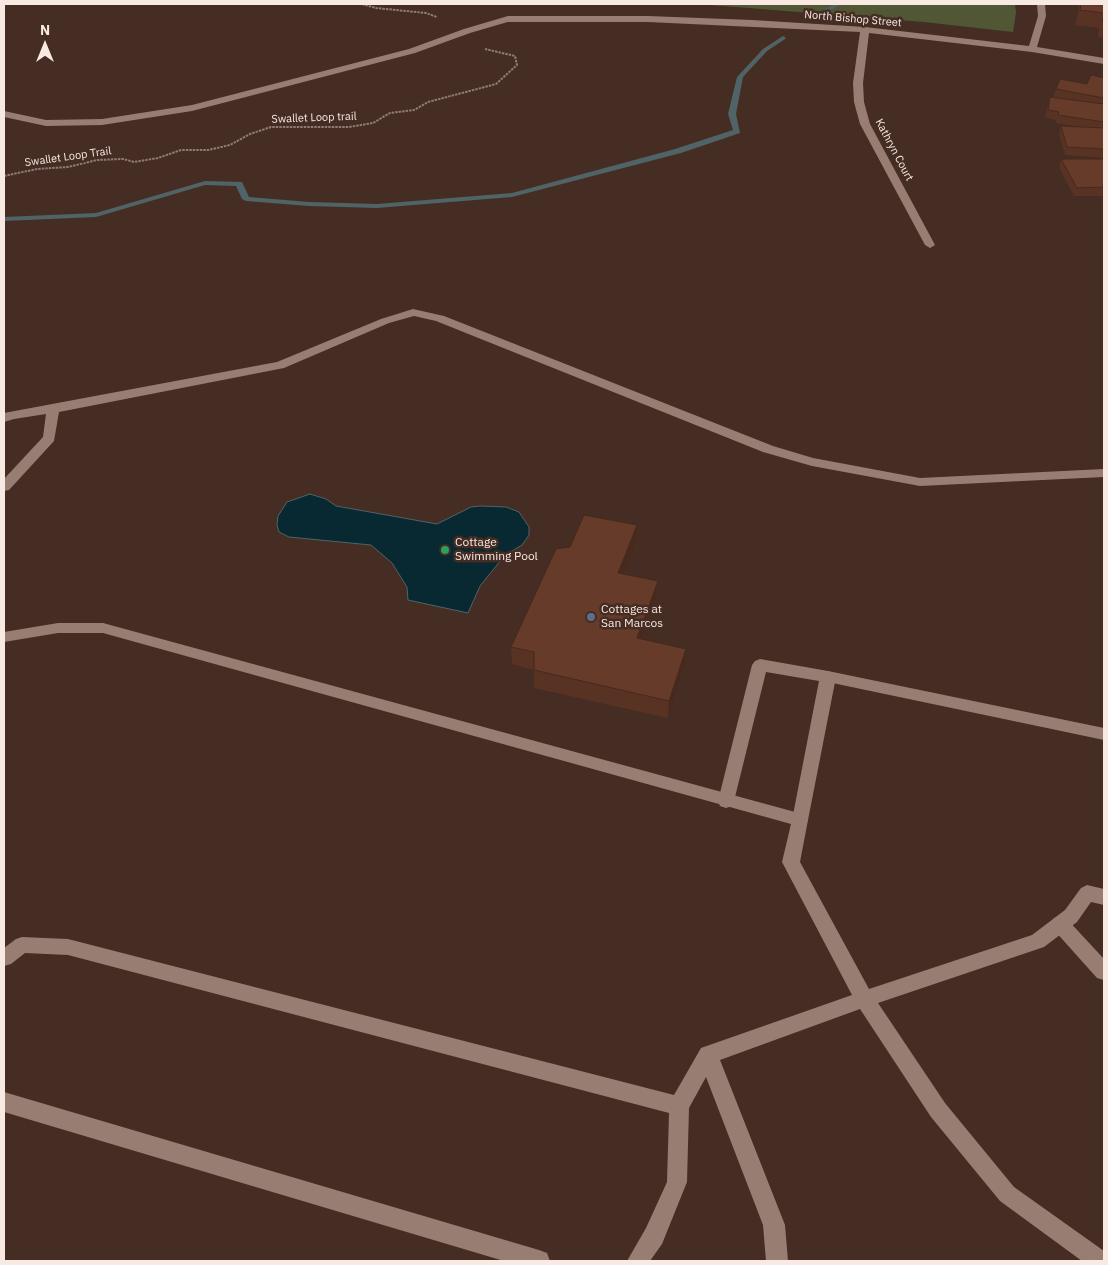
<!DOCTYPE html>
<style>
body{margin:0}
#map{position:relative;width:1108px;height:1265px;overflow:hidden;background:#452d24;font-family:"IBM Plex Sans",sans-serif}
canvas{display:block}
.frame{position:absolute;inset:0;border:5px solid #f8e9e3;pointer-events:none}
.north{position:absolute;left:20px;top:20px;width:50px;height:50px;-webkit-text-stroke:4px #452d24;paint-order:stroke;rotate:0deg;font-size:14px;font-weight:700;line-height:20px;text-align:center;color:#f8e9e3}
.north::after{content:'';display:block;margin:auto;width:18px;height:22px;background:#f8e9e3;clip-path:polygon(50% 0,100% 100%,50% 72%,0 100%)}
</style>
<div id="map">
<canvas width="1108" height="1265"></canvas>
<div class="frame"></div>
<div class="north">N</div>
</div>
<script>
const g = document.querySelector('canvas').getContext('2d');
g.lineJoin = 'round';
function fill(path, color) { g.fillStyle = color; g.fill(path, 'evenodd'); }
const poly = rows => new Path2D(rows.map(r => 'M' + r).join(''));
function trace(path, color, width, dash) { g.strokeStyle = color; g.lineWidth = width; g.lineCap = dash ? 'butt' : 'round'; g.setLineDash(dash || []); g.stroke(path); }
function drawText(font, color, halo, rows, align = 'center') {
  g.font = font + ' "IBM Plex Sans",sans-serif'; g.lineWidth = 5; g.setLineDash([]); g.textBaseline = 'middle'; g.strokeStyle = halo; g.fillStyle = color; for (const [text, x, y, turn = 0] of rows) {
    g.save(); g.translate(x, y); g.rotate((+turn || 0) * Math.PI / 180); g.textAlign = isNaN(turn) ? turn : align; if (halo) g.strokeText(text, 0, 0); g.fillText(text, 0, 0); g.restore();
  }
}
fill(poly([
 [698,4,1015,4,1016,13,1013,32,924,22]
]), '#515734');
const water = poly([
 [310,494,326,499,336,506,437,524,471,507,480,506,506,507,519,512,529,527,529,535,522,545,505,555,480,586,468,613,408,600,407,587,392,563,371,545,289,537,279,532,277,525,278,516,287,502,310,494]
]);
fill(water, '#082931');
trace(water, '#506366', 1);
fill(poly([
 [834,4,841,4,824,14,819,13,834,4],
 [783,36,786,38,785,39,767,51,743,77,736,114,740,133,681,153,512,197,377,208,309,206,246,201,242,199,236,186,205,185,96,217,4,221,4,217,96,213,205,181,242,182,249,197,309,202,377,204,512,193,675,149,733,130,728,114,737,77,763,49,783,36]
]), '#506366');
trace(poly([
 [362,4,376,8,426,13,437,17],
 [4,176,37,169,68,167,97,160,123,159,134,162,158,158,181,150,208,150,230,145,250,134,271,127,349,127,373,123,390,113,414,110,428,102,496,84,517,65,515,56,485,49]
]), '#8f7b73', 2, [2.5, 1]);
fill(poly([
 [508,16,512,19,511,21,470,33,415,53,192,111,102,125,46,126,4,117,4,111,46,120,102,119,192,105,409,49,464,29,508,16],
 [760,659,828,671,833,673,836,677,808,820,806,825,800,827,794,825,792,820,819,681,766,672,734,801,732,806,726,808,720,806,718,801,752,665,755,661,760,659],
 [1060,916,1066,918,1104,959,1104,980,1097,978,1054,930,1051,924,1054,918,1060,916],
 [4,1092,539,1250,547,1253,550,1261,504,1261,4,1112,4,1092]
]), '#987d72');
fill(poly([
 [1037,4,1045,4,1046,16,1037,47,1104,58,1104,64,1032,52,869,33,863,83,864,102,870,124,935,245,930,248,925,245,860,124,854,102,853,83,860,32,648,22,508,22,504,19,508,16,648,16,752,20,865,27,1029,46,1038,16,1037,4],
 [413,309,444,316,773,446,813,458,920,478,1104,469,1104,477,920,486,812,466,763,452,436,321,414,316,389,323,284,368,59,412,54,441,9,490,4,491,4,479,43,437,46,414,14,419,4,422,4,413,277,362,381,319,413,309],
 [58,623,103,623,806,815,808,820,800,862,869,989,1032,935,1065,910,1081,888,1087,885,1104,889,1104,905,1091,902,1077,922,1044,947,878,1003,945,1103,1014,1187,1104,1251,1104,1261,1082,1261,1000,1201,931,1117,860,1009,720,1060,785,1225,788,1261,766,1261,763,1225,706,1077,689,1108,687,1182,662,1244,650,1261,627,1261,646,1228,667,1182,669,1113,68,955,25,953,11,964,4,966,4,948,16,939,22,937,68,939,674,1095,701,1048,852,995,782,862,791,824,103,633,58,633,4,642,4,632,58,623],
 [828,671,1104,728,1104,740,823,681,820,677,823,673,828,671]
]), '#987d72');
fill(poly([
 [1078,4,1104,4,1104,38,1098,37,1099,28,1075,25,1079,8],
 [1104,78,1104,158,1065,155,1059,134,1061,126,1079,127,1056,123,1056,120,1045,118,1050,97,1064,99,1053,97,1056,89,1087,84],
 [1061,159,1104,159,1104,196,1074,196,1059,167],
 [637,525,636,543,624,574,658,581,656,599,642,639,684,666,668,718,534,688,534,670,512,664,511,647,570,547]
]), '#583324');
fill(poly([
 [637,525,636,543,617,591,618,573],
 [658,581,656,599,636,656,637,638],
 [686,649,684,666,668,718,669,701]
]), '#47291d');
const building = poly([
 [1081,4,1104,5,1104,22,1102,22,1104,13,1080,10,1081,4],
 [1091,75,1104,78,1104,98,1056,89,1060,79,1087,84,1091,75],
 [1050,97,1104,104,1104,122,1058,115,1059,112,1048,110,1050,97],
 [1061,126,1104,128,1104,149,1067,147,1061,126],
 [1061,159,1104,159,1104,187,1077,188,1061,159],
 [584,515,637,525,618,573,658,581,637,638,686,649,669,701,534,670,534,652,511,647,556,549,570,547,584,515]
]);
fill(building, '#663b2a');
trace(building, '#47291d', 1);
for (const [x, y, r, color] of [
 [445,550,5,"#2e9e5b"],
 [591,617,5,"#5c6f8a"]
]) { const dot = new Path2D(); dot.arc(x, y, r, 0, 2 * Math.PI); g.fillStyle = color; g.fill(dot); trace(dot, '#452d24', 2); }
drawText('11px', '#f8e9e3', '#452d24', [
 ["North Bishop Street",853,19,5],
 ["Swallet Loop trail",314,118,-2],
 ["Kathryn Court",894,150,62],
 ["Swallet Loop Trail",68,157,-8]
]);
drawText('12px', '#f8e9e3', '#452d24', [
 ["Cottage",455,543],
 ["Swimming Pool",455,557],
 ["Cottages at",601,610],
 ["San Marcos",601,624]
], 'left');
</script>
